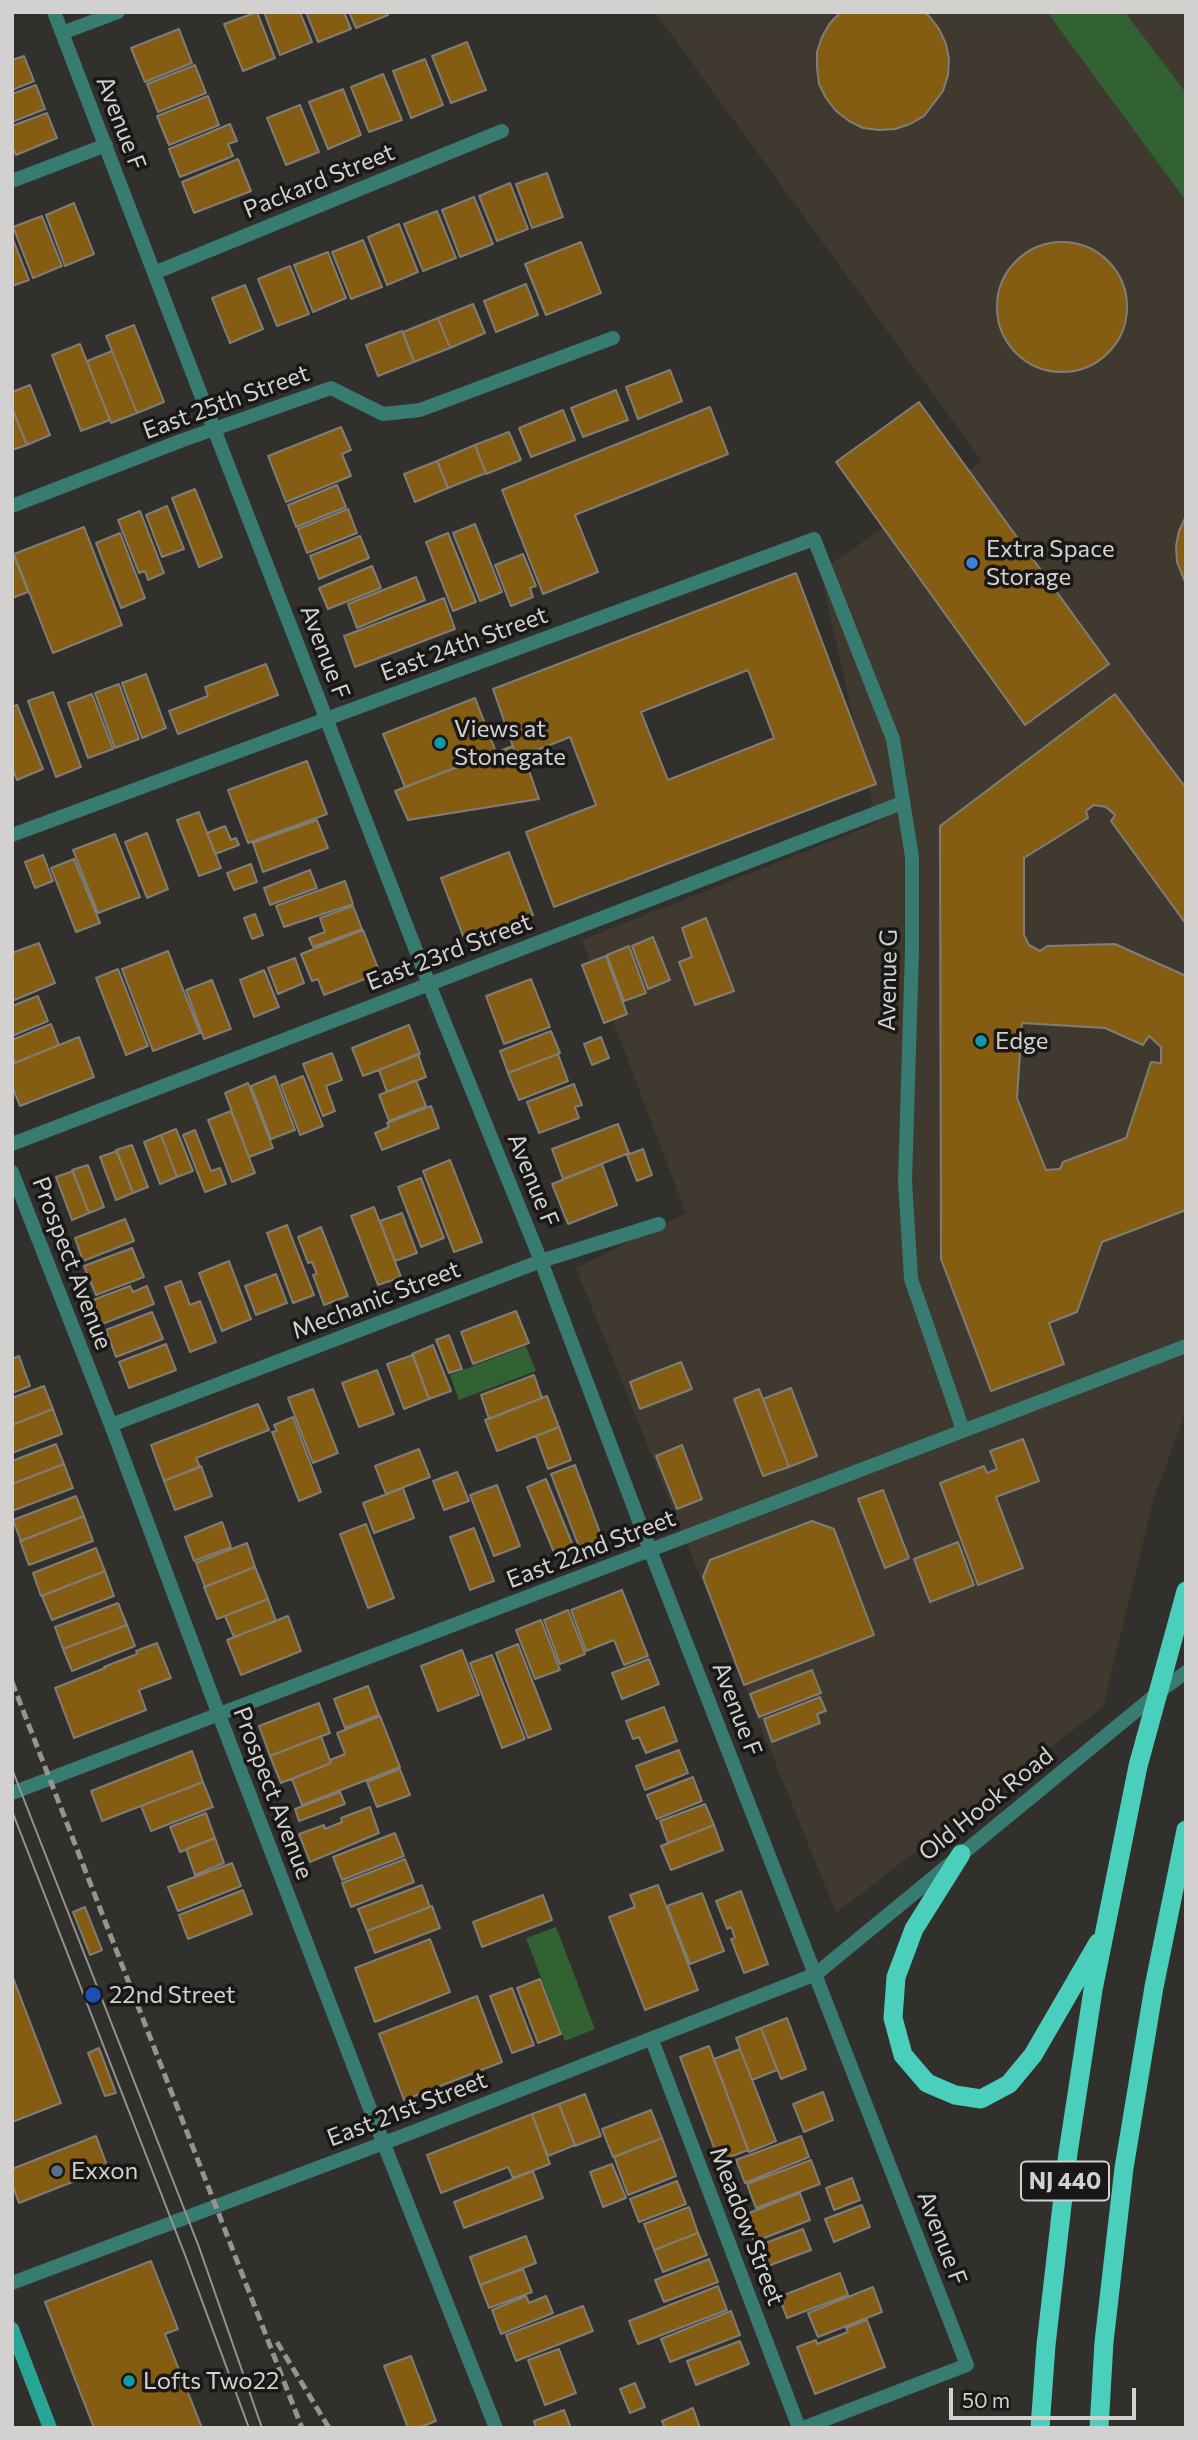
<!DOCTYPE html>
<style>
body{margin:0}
#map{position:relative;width:1198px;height:2440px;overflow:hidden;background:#32302c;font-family:Commissioner,sans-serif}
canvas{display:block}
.frame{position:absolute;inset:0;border:14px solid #d3d1cf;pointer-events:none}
.scale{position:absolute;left:949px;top:2388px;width:187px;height:32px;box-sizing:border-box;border:4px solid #d3d1cf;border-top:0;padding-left:9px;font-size:21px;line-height:24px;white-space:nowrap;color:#d3d1cf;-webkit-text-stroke:5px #191816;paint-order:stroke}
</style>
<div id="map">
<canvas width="1198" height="2440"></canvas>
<div class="frame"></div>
<div class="scale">50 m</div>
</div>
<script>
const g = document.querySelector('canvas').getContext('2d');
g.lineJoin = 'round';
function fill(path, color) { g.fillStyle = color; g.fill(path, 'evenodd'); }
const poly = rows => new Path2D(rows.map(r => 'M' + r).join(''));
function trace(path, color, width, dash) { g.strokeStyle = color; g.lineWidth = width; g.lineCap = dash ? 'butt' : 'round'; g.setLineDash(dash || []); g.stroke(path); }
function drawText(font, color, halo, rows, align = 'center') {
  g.font = font + ' Commissioner,sans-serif'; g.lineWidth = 7; g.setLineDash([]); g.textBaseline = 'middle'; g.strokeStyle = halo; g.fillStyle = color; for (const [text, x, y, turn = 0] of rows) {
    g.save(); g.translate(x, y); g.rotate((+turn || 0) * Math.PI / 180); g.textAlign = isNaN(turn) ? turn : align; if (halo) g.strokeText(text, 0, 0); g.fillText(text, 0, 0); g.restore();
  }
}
fill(poly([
 [655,12,1047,12,1186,201,1186,1410,1153,1501,1103,1707,836,1913,576,1268,686,1213,582,940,877,823,820,571,982,461],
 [1125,12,1186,12,1186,93]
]), '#3f3930');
fill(poly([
 [1047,12,1125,12,1186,93,1186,201],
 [526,1346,536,1371,459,1400,450,1375],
 [556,1927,595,2029,565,2041,526,1938]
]), '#326132');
const building = poly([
 [257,12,275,58,243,71,224,24,257,12],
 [264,12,300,12,312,42,280,55,264,12],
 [306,12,344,12,351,29,318,42,306,12],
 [349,12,387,12,388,15,356,28,349,12],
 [841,12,924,12,930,17,939,29,946,44,949,59,948,75,943,91,924,116,910,124,895,129,879,130,863,128,849,121,836,111,826,98,819,84,817,68,817,52,822,37,830,23,841,12],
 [179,29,192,63,145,82,131,48,179,29],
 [467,42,486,90,451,103,432,56,467,42],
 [24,56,34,81,12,90,12,60,24,56],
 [425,59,443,105,411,118,393,71,425,59],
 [195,65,206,93,158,112,147,84,195,65],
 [383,74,402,120,369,132,351,87,383,74],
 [36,85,45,109,12,122,12,94,36,85],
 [343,89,361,135,328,149,309,102,343,89],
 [208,96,219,125,169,145,157,116,208,96],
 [300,105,319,152,286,165,267,118,300,105],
 [47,113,57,138,16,155,12,146,12,126,47,113],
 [230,124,237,141,228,144,233,156,180,177,169,149,230,124],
 [238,159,251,191,194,213,182,182,238,159],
 [547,173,563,217,532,228,516,184,547,173],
 [510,183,528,229,497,241,479,196,510,183],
 [474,197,493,244,460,257,442,210,474,197],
 [74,203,94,254,65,266,46,215,74,203],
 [437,211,456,258,423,271,404,224,437,211],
 [42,216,62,266,33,278,13,227,42,216],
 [399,224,418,272,387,285,368,237,399,224],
 [12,237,29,280,12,286,12,237],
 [363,240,382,287,351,299,332,252,363,240],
 [581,242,601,293,546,315,525,264,581,242],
 '997 307a65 65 0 1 1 130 0a65 65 0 1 1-130 0Z',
 [328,252,346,298,313,312,294,265,328,252],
 [290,266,309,314,277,326,258,279,290,266],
 [526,284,538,315,496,332,484,301,526,284],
 [245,285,263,329,230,343,212,298,245,285],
 [473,304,485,333,450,348,438,318,473,304],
 [438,318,450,348,414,362,403,332,438,318],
 [134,325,164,402,137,413,106,336,134,325],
 [402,331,414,362,378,376,366,345,402,331],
 [80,344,110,420,81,431,52,355,80,344],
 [112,351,137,413,111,423,87,361,112,351],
 [670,370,682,401,638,419,626,387,670,370],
 [30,385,50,435,27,445,12,408,12,392,30,385],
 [616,390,628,420,583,437,571,408,616,390],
 [919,402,1109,664,1025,725,836,462,919,402],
 [710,407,728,454,575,515,598,572,543,594,502,490,710,407],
 [12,408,27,445,12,450,12,408],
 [563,410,575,440,531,457,519,428,563,410],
 [341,427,351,450,342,454,351,476,286,502,268,456,341,427],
 [509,432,521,460,486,474,475,445,509,432],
 [475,445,486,473,448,488,437,461,475,445],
 [437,461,448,488,415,502,404,474,437,461],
 [337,485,346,507,296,527,288,505,337,485],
 [195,489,222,557,199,567,172,498,195,489],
 [167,506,184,549,162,557,146,515,167,506],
 [348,509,357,533,307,553,298,529,348,509],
 [140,511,164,573,148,580,145,571,139,573,118,520,140,511],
 [1186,516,1186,584,1177,562,1176,546,1179,531,1186,516],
 [475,524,502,592,480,601,453,533,475,524],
 [84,527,122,625,53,653,14,554,84,527],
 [120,533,145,598,121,608,96,543,120,533],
 [448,533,476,602,453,611,426,542,448,533],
 [360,536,369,558,319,579,310,556,360,536],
 [523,554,536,586,530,588,533,597,511,606,495,565,523,554],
 [15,558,28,592,12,598,12,559,15,558],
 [372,566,381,588,328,609,319,588,372,566],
 [796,573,876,784,554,907,526,832,596,805,570,737,517,758,493,689,796,573],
 [748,670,774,738,668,780,641,712,748,670],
 [416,577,425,600,357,628,348,604,416,577],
 [444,598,455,629,355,667,344,636,444,598],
 [266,664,278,695,178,734,169,711,208,696,205,687,266,664],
 [146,674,166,728,142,738,122,683,146,674],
 [119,684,139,739,115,748,95,693,119,684],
 [53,692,81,767,56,777,28,701,53,692],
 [92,694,113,749,88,758,68,703,92,694],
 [1115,694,1186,788,1186,924,1111,821,1115,815,1106,807,1094,805,1086,811,1088,818,1024,858,1024,935,1029,945,1040,951,1047,946,1115,944,1186,976,1186,1210,1102,1242,1077,1312,1049,1323,1064,1364,991,1391,941,1259,940,826,1115,694],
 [1022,1023,1105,1028,1143,1045,1149,1036,1161,1047,1161,1063,1151,1062,1126,1138,1063,1162,1060,1169,1046,1170,1017,1098,1022,1023],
 [475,698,496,752,405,787,383,734,475,698],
 [17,705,43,769,17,780,12,767,12,707,17,705],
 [513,746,517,758,524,756,539,799,408,820,395,791,513,746],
 [307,761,327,814,248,843,228,790,307,761],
 [199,812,221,868,199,876,177,820,199,812],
 [317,820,328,848,263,872,253,843,317,820],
 [225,826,231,840,236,838,239,845,215,854,207,833,225,826],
 [147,833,168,889,147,898,125,842,147,833],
 [115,834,140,897,98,913,73,850,115,834],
 [509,852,533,915,465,941,441,878,509,852],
 [43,855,53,881,35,888,25,862,43,855],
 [74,859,100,923,76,932,51,868,74,859],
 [251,864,257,882,234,890,227,873,251,864],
 [310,870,317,888,270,905,264,888,310,870],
 [345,881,353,904,284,927,276,906,345,881],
 [353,906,362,929,313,947,309,938,325,932,320,918,353,906],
 [255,914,263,935,252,939,244,918,255,914],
 [706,918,734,991,695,1005,679,962,692,957,682,928,706,918],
 [363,930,380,973,324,995,318,979,312,981,301,954,363,930],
 [653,937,670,980,648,989,632,946,653,937],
 [39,943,55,983,12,1001,12,953,39,943],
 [629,946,646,993,624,1001,607,955,629,946],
 [168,951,200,1033,153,1051,122,969,168,951],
 [606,956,627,1014,604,1023,582,965,606,956],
 [295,958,304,983,278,994,268,968,295,958],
 [118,969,148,1046,126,1055,96,978,118,969],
 [264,970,279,1007,254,1017,240,980,264,970],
 [531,979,550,1027,504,1044,486,996,531,979],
 [212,980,231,1029,204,1039,186,990,212,980],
 [38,996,48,1021,12,1036,12,1006,38,996],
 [51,1024,59,1045,15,1063,12,1057,12,1040,51,1024],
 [409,1025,420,1054,363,1076,352,1048,409,1025],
 [551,1031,560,1053,508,1073,500,1051,551,1031],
 [79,1037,94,1077,20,1106,12,1086,12,1064,79,1037],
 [601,1037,609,1058,592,1065,584,1044,601,1037],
 [332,1053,342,1080,326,1086,335,1111,323,1116,303,1064,332,1053],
 [418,1054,426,1077,387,1092,379,1070,418,1054],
 [558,1054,568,1081,519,1100,508,1073,558,1054],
 [275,1076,295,1130,271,1139,251,1086,275,1076],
 [303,1076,323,1126,300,1135,281,1085,303,1076],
 [416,1080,426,1106,389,1121,379,1095,416,1080],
 [248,1083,273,1148,249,1157,225,1093,248,1083],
 [574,1084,582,1105,575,1107,579,1118,539,1133,527,1102,574,1084],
 [431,1106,439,1128,382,1150,375,1133,389,1127,387,1123,431,1106],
 [231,1111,255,1173,232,1182,208,1120,231,1111],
 [618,1124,629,1153,563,1179,552,1149,618,1124],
 [176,1129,193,1171,177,1177,161,1135,176,1129],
 [195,1130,211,1171,220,1168,226,1184,205,1192,183,1135,195,1130],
 [161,1135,177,1177,160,1184,144,1142,161,1135],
 [132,1145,148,1187,133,1193,116,1150,132,1145],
 [643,1149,652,1175,637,1181,627,1155,643,1149],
 [117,1151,133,1193,116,1200,100,1157,117,1151],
 [450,1160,482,1242,454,1252,423,1171,450,1160],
 [602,1164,617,1205,568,1224,552,1184,602,1164],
 [88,1165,104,1207,89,1213,72,1170,88,1165],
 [73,1171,89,1213,72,1220,56,1177,73,1171],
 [421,1178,444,1238,421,1247,398,1187,421,1178],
 [374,1207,401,1277,378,1285,351,1216,374,1207],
 [402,1213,417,1253,395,1261,380,1221,402,1213],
 [125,1219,134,1241,83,1261,75,1238,125,1219],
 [287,1225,314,1295,293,1303,267,1233,287,1225],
 [321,1227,348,1296,324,1305,313,1275,317,1274,312,1262,308,1263,298,1237,321,1227],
 [132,1248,144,1277,96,1295,84,1266,132,1248],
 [229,1261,251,1319,222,1331,199,1273,229,1261],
 [276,1274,287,1303,256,1315,245,1286,276,1274],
 [181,1281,190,1305,200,1301,216,1342,190,1352,165,1287,181,1281],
 [130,1286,133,1292,147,1286,154,1304,102,1324,93,1300,130,1286],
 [516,1311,529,1343,473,1364,461,1332,516,1311],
 [152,1312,163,1339,116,1357,106,1330,152,1312],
 [449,1335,462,1369,449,1373,436,1340,449,1335],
 [166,1344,176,1370,129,1388,119,1362,166,1344],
 [433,1345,451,1391,429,1399,412,1354,433,1345],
 [413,1355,429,1399,404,1409,387,1364,413,1355],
 [19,1356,30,1386,12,1393,12,1359,19,1356],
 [681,1362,692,1389,640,1409,630,1382,681,1362],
 [377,1370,394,1414,359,1427,342,1383,377,1370],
 [534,1375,542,1398,489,1419,481,1395,534,1375],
 [44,1386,53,1409,12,1425,12,1398,44,1386],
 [791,1388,817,1456,789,1467,763,1399,791,1388],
 [313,1389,338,1453,313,1463,288,1398,313,1389],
 [759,1389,789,1467,763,1476,734,1399,759,1389],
 [547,1396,559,1427,497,1451,485,1420,547,1396],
 [258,1404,269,1430,196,1458,200,1467,164,1481,151,1445,258,1404],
 [53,1409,62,1434,12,1453,12,1425,53,1409],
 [293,1417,321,1492,299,1501,272,1432,277,1431,274,1425,293,1417],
 [559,1427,571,1460,548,1469,536,1436,559,1427],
 [1023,1439,1039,1481,996,1497,1023,1568,978,1585,940,1483,984,1466,987,1473,997,1469,990,1451,1023,1439],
 [56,1444,64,1464,12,1484,12,1461,56,1444],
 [682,1445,702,1499,677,1509,656,1456,682,1445],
 [419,1449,430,1477,386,1494,375,1466,419,1449],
 [64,1464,73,1488,12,1511,12,1484,64,1464],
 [575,1465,602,1538,579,1547,551,1474,575,1465],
 [201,1466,212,1496,175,1510,164,1481,201,1466],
 [457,1472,469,1501,444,1510,433,1481,457,1472],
 [546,1479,574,1548,555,1555,527,1487,546,1479],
 [497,1485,520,1546,494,1556,470,1495,497,1485],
 [403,1488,414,1518,374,1533,363,1503,403,1488],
 [883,1490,909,1558,885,1568,858,1499,883,1490],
 [76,1496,84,1516,21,1541,13,1520,76,1496],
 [84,1516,93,1541,29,1565,20,1541,84,1516],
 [812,1521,834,1529,874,1635,744,1685,703,1577,710,1560,812,1521],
 [222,1522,231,1547,194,1561,185,1537,222,1522],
 [366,1524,394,1598,368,1608,340,1534,366,1524],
 [474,1528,494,1581,470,1590,450,1537,474,1528],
 [958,1542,974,1585,930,1602,914,1559,958,1542],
 [247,1543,255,1567,205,1587,196,1563,247,1543],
 [96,1548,105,1571,41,1596,33,1573,96,1548],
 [255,1567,268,1599,217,1619,204,1587,255,1567],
 [105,1571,114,1596,52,1620,42,1596,105,1571],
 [622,1590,648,1656,624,1665,614,1640,586,1651,571,1610,622,1590],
 [268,1599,276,1621,234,1637,225,1616,268,1599],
 [118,1603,127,1625,63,1649,55,1627,118,1603],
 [568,1610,585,1654,560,1664,544,1620,568,1610],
 [288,1616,301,1651,241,1675,227,1640,288,1616],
 [541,1620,560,1670,535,1679,516,1630,541,1620],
 [127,1625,135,1646,72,1671,63,1649,127,1625],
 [157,1643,171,1678,139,1690,146,1710,74,1738,55,1688,105,1668,104,1667,137,1654,136,1651,157,1643],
 [518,1644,551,1729,528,1738,496,1653,518,1644],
 [462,1650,479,1695,438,1711,421,1666,462,1650],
 [492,1655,525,1739,502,1748,470,1663,492,1655],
 [649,1659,659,1684,622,1699,612,1673,649,1659],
 [812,1670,821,1693,759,1717,750,1694,812,1670],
 [368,1686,379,1715,345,1728,334,1699,368,1686],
 [820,1697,826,1711,817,1714,820,1723,772,1742,764,1719,820,1697],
 [319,1703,330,1733,270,1756,259,1726,319,1703],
 [664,1707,677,1741,646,1753,639,1737,633,1739,626,1721,664,1707],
 [380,1716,400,1767,302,1805,292,1779,331,1763,330,1760,345,1754,337,1733,380,1716],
 [321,1736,331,1763,281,1783,270,1756,321,1736],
 [679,1750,688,1773,645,1790,636,1766,679,1750],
 [192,1751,203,1782,102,1821,91,1791,192,1751],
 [400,1769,410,1795,377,1807,367,1782,400,1769],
 [693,1777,702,1801,657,1819,647,1795,693,1777],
 [203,1782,213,1807,151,1831,141,1806,203,1782],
 [340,1792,345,1804,299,1821,295,1809,340,1792],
 [705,1804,714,1825,668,1843,660,1821,705,1804],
 [370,1807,379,1833,310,1862,299,1834,324,1825,325,1829,342,1822,341,1818,370,1807],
 [206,1813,215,1838,180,1852,170,1827,206,1813],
 [714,1825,723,1850,671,1870,661,1846,714,1825],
 [395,1833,404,1856,342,1880,333,1857,395,1833],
 [215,1838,224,1863,195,1875,186,1849,215,1838],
 [405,1859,414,1882,351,1907,342,1883,405,1859],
 [232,1863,241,1886,178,1911,168,1887,232,1863],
 [422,1885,430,1907,367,1931,358,1909,422,1885],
 [658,1885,698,1990,645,2010,609,1917,635,1907,630,1895,658,1885],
 [243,1890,252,1914,188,1939,179,1915,243,1890],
 [741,1891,768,1964,744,1973,731,1939,735,1938,731,1927,727,1929,716,1901,741,1891],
 [702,1893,724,1951,690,1964,667,1906,702,1893],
 [543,1895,552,1920,482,1947,473,1922,543,1895],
 [432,1906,440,1928,375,1953,367,1931,432,1906],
 [85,1907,102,1950,90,1955,73,1912,85,1907],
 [430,1939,450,1992,375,2022,355,1968,430,1939],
 [12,1975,61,2103,12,2122,12,1975],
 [540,1979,561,2034,538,2043,517,1988,540,1979],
 [512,1988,534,2045,512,2053,490,1996,512,1988],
 [477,1996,502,2062,404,2100,379,2034,477,1996],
 [787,2018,806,2069,781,2079,761,2028,787,2018],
 [761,2028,777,2070,752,2080,736,2038,761,2028],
 [709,2046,748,2150,719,2161,680,2057,709,2046],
 [99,2048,116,2093,105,2096,88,2053,99,2048],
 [740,2049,776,2141,749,2152,714,2059,740,2049],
 [823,2092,833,2120,804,2132,793,2104,823,2092],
 [585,2094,601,2136,575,2146,559,2104,585,2094],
 [559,2104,575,2145,548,2156,532,2114,559,2104],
 [651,2110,662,2138,613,2157,602,2129,651,2110],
 [532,2114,550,2164,513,2178,508,2167,441,2193,427,2155,532,2114],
 [96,2136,108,2168,19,2203,12,2184,12,2169,96,2136],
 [801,2136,809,2157,745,2183,736,2160,801,2136],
 [662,2138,676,2176,628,2195,614,2157,662,2138],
 [811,2160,820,2184,756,2208,747,2184,811,2160],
 [612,2164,626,2198,603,2207,590,2172,612,2164],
 [533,2171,543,2198,464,2228,454,2202,533,2171],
 [852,2178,860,2200,834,2210,826,2188,852,2178],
 [677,2181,686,2204,639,2222,630,2199,677,2181],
 [800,2193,810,2220,754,2242,744,2215,800,2193],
 [862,2205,870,2227,834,2242,825,2219,862,2205],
 [689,2207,698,2233,654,2250,644,2224,689,2207],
 [803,2229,811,2250,768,2266,760,2245,803,2229],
 [698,2233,707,2255,663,2272,654,2250,698,2233],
 [526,2236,536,2263,480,2285,470,2257,526,2236],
 [709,2259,718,2282,664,2302,655,2280,709,2259],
 [151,2261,178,2329,165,2334,202,2428,94,2428,45,2302,151,2261],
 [523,2269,532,2292,489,2308,480,2285,523,2269],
 [840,2273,848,2295,787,2318,779,2297,840,2273],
 [718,2286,727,2310,638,2344,629,2321,718,2286],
 [873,2287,882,2312,818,2337,808,2313,873,2287],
 [526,2296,529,2303,546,2296,553,2313,501,2334,492,2310,526,2296],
 [583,2306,593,2331,516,2361,506,2335,583,2306],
 [731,2311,740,2335,670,2362,661,2339,731,2311],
 [867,2320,885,2367,815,2394,797,2347,816,2340,817,2344,848,2332,846,2328,867,2320],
 [740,2341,749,2364,696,2385,687,2361,740,2341],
 [559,2349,576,2393,545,2405,528,2360,559,2349],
 [411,2356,436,2421,418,2428,408,2428,384,2366,411,2356],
 [635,2383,645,2407,630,2413,620,2389,635,2383],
 [693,2408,700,2428,665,2428,662,2421,693,2408],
 [564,2410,571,2428,536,2428,534,2421,564,2410]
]);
fill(building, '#855d12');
trace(building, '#807d79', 2);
trace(poly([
 [54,12,214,429,429,984,541,1261,650,1550,967,2365,803,2428],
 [62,33,118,12],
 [12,181,106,145],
 [154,273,502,131],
 [12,506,183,440,331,388,383,414,420,410,613,338],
 [12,835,814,539,893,739,912,857,912,950,905,1181,911,1279,963,1430],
 [12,1144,902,803],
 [12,1172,111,1425,219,1715,374,2119,496,2428],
 [111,1425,541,1261,659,1224],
 [652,2040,799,2428]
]), '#377b71', 14);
trace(poly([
 [12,1793,1186,1346],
 [12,2283,413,2132,816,1974,1159,1692,1186,1672]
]), '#377b71', 14);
trace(poly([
 [12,2329,50,2428]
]), '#27a595', 14);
trace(poly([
 [961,1854,914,1929,896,1977,893,2018,903,2055,927,2083,955,2095,981,2099,1009,2084,1033,2055,1098,1943],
 [1040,2428,1046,2345,1068,2153,1093,1990,1138,1766,1186,1591],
 [1099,2428,1104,2342,1124,2168,1154,1987,1186,1830]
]), '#4acfbc', 19);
trace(poly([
 [12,1769,199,2247,262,2428],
 [12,1811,185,2255,249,2428]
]), '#969491', 2);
trace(poly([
 [12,1682,302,2428],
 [277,2342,329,2428]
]), '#969491', 5, [10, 5]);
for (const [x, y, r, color] of [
 [972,563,7,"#3f7fe0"],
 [440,743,7,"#0f9aa8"],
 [981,1041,7,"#0f9aa8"],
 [93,1995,9,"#1a4fb4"],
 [57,2171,7,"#5c6f8a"],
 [129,2381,7,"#0f9aa8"]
]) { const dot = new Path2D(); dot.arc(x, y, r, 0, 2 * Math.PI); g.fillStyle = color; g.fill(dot); trace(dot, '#191816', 2.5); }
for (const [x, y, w] of [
 [1065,2181,88]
]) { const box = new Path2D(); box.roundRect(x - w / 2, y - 19.5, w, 39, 5); g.fillStyle = '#191816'; g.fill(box); trace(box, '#d3d1cf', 2); }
drawText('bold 23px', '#d3d1cf', null, [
 ["NJ 440",1065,2181]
]);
drawText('24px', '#d3d1cf', '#191816', [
 ["Avenue F",121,123,69],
 ["Packard Street",319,181,-22],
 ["East 25th Street",226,402,-20],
 ["East 24th Street",464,644,-20],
 ["Avenue F",325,652,69],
 ["East 23rd Street",449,952,-21],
 ["Avenue G",888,980,-89],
 ["Avenue F",533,1180,68],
 ["Prospect Avenue",72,1263,69],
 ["Mechanic Street",376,1300,-21],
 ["East 22nd Street",591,1549,-21],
 ["Avenue F",737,1709,69],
 ["Prospect Avenue",273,1793,69],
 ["Old Hook Road",986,1804,-39],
 ["East 21st Street",407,2109,-21],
 ["Meadow Street",747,2226,69],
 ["Avenue F",942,2238,69]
]);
drawText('24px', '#d3d1cf', '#191816', [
 ["Extra Space",986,549],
 ["Storage",986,577],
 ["Views at",454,729],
 ["Stonegate",454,757],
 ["Edge",995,1041],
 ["22nd Street",109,1995],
 ["Exxon",71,2171],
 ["Lofts Two22",143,2381]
], 'left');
</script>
